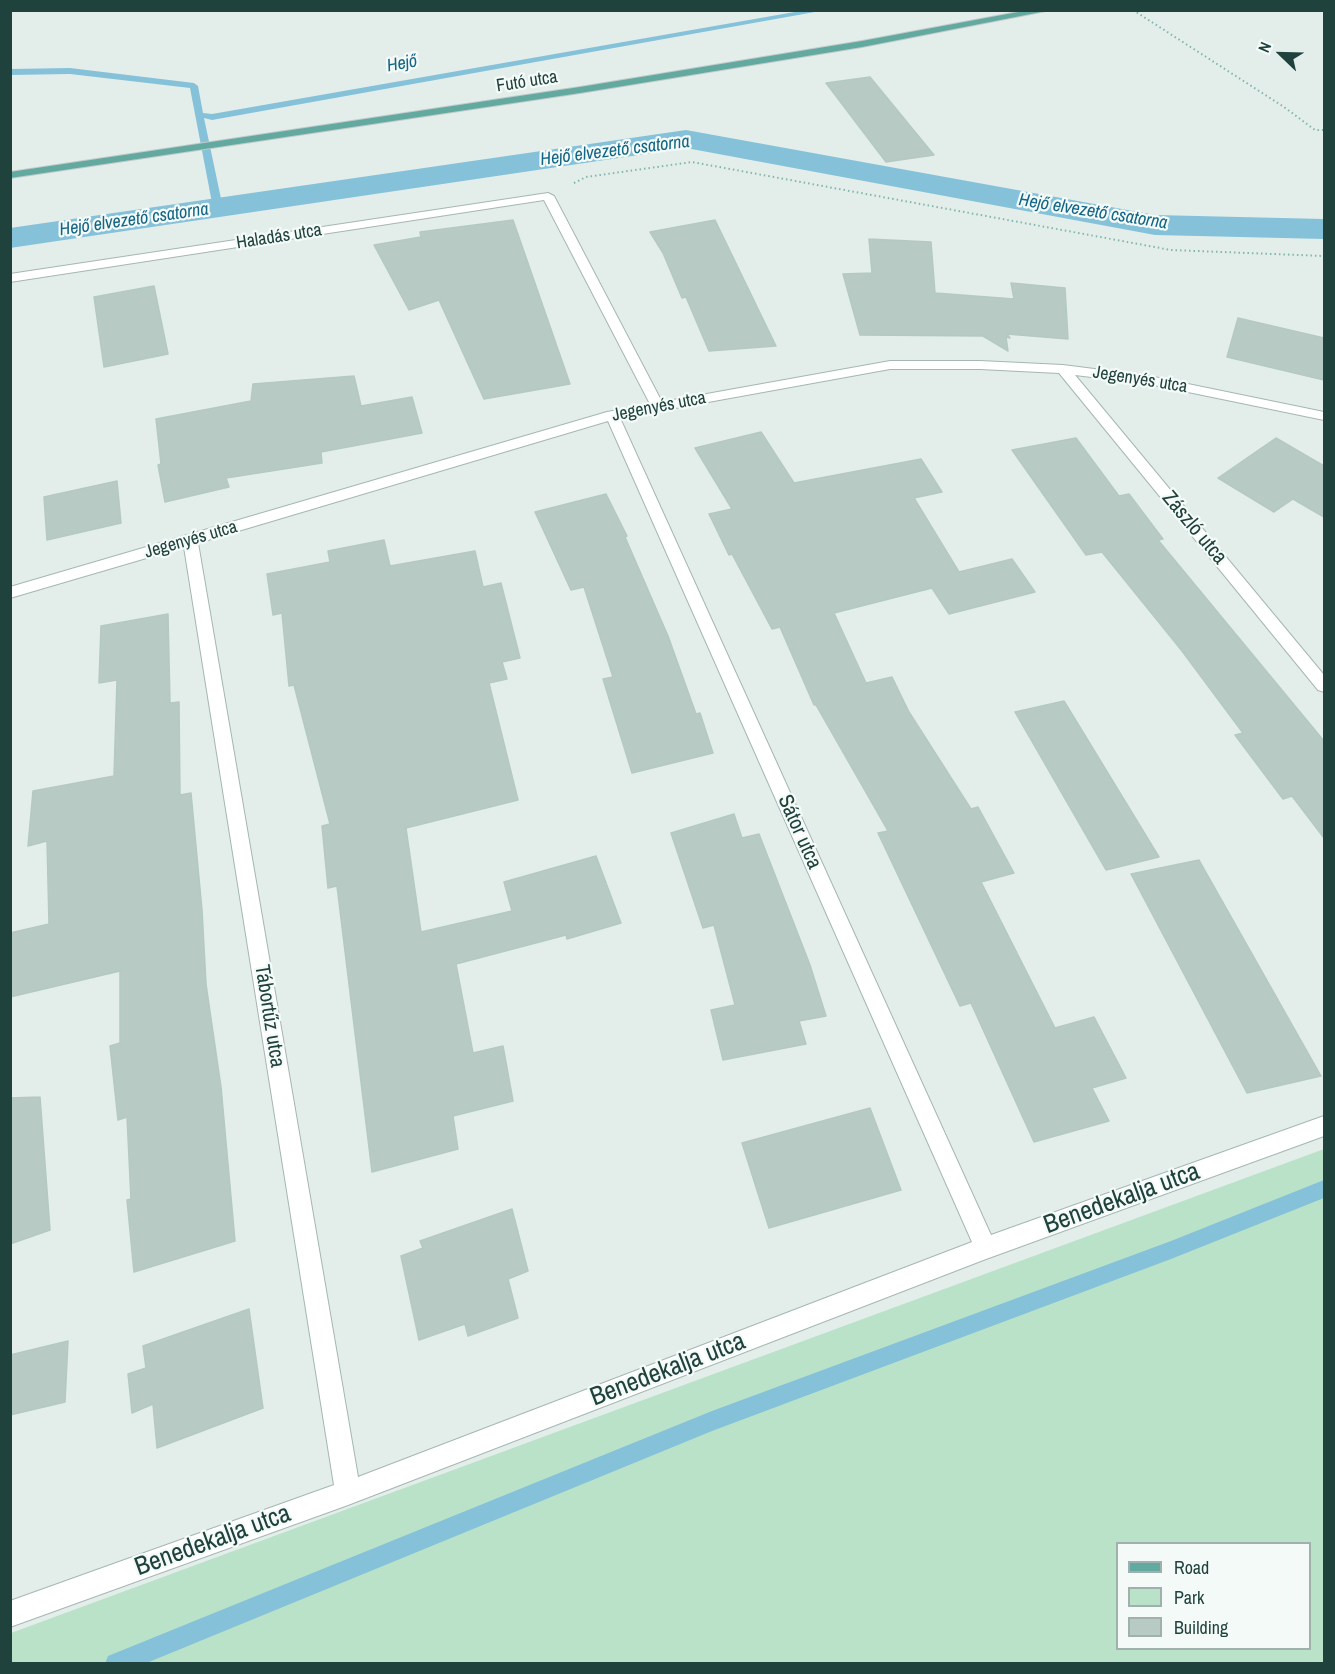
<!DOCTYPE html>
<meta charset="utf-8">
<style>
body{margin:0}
#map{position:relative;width:1335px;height:1674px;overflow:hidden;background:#e3eeeb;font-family:"Archivo Narrow",sans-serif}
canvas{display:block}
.frame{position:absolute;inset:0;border:12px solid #20423d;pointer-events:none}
.legend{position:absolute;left:1116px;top:1542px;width:195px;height:108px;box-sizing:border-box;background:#f4faf8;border:2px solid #9fb0ad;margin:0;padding:8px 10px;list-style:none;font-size:18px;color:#20423d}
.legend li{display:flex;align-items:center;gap:12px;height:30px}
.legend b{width:30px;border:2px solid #9fb0ad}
.north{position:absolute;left:1251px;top:24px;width:60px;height:60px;-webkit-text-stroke:4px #f4faf8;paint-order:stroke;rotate:293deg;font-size:16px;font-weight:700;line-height:24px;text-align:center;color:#20423d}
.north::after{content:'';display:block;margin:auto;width:21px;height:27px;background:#20423d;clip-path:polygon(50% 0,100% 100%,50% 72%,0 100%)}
</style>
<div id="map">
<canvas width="1335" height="1674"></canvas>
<div class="frame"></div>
<ul class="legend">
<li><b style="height:8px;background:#62a99f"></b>Road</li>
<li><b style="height:16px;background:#b9e2c9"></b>Park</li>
<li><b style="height:16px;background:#b8cac4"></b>Building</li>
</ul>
<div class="north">N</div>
</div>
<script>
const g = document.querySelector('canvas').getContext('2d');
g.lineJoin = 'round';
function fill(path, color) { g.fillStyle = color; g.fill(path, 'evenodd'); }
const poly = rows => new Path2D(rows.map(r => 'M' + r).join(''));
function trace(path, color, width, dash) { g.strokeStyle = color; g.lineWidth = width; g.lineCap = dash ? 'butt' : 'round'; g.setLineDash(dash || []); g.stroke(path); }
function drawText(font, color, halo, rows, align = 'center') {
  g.font = font + ' "Archivo Narrow",sans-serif'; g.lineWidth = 4.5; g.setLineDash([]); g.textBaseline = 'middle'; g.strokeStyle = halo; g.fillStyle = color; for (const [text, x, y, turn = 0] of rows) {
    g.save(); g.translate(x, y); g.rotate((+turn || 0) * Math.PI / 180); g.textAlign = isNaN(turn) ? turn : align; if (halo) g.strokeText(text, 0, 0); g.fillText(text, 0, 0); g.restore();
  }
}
fill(poly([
 [1324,1149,1324,1663,11,1663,11,1633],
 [1118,1544,1310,1544,1310,1648,1118,1648]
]), '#b9e2c9');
fill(poly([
 [806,10,826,10,212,120,204,118,223,208,218,211,213,208,190,88,70,74,10,75,10,69,70,68,194,83,198,86,203,113,212,114,806,10],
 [1324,1180,1324,1198,1171,1259,712,1431,144,1664,105,1664,108,1656,712,1411,1171,1241,1324,1180]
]), '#85c2d9');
fill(poly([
 [686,130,1155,215,1324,219,1324,239,1155,235,686,148,10,248,10,228,686,130]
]), '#85c2d9');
const building = poly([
 [870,77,934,155,886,162,826,83,870,77],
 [513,220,570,384,484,399,439,300,409,310,374,245,421,237,420,232,513,220],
 [715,220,776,346,709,351,686,297,682,298,663,253,650,232,715,220],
 [869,239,931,242,935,293,1014,299,1011,283,1065,288,1068,339,1007,334,1010,338,1006,337,1008,351,983,336,860,335,843,274,872,273,869,239],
 [154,286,168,354,104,367,94,297,154,286],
 [1238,318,1324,338,1324,380,1227,357,1238,318],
 [354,376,361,406,412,397,422,433,321,452,322,463,226,478,229,487,165,502,158,465,161,464,156,419,251,401,253,384,354,376],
 [761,432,794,483,921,459,942,492,914,498,959,572,1012,559,1035,592,949,614,932,588,834,613,866,683,892,677,909,712,971,809,978,807,1014,873,981,882,1055,1028,1094,1017,1126,1078,1092,1088,1109,1121,1034,1142,971,1003,960,1006,878,833,888,831,816,705,814,705,780,627,772,629,732,554,729,555,709,514,732,509,695,448,761,432],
 [1076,438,1119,496,1129,494,1163,539,1158,540,1324,741,1324,838,1292,796,1283,799,1235,735,1243,733,1182,651,1102,552,1086,555,1012,450,1076,438],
 [1276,438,1324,466,1324,517,1293,499,1274,512,1218,478,1276,438],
 [117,481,121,523,47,540,44,497,117,481],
 [606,494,627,536,625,537,668,636,696,714,700,713,713,753,632,773,603,679,613,677,584,587,571,590,535,512,606,494],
 [384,540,390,566,475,551,483,587,501,583,520,658,502,662,507,679,489,683,518,800,406,828,421,932,512,911,504,882,596,856,621,923,567,939,566,935,456,964,473,1053,503,1046,513,1101,453,1116,458,1149,372,1172,337,886,328,888,322,826,330,824,294,685,289,686,282,613,273,615,267,574,330,562,328,551,384,540],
 [168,614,170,703,179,702,180,795,191,793,202,910,206,984,221,1087,235,1241,134,1272,127,1200,131,1199,127,1117,118,1120,110,1046,120,1043,120,971,10,997,10,933,49,924,47,841,28,846,33,791,114,776,117,680,99,683,101,626,168,614],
 [1064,701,1159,857,1106,870,1015,712,1064,701],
 [734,814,742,838,759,834,810,965,826,1016,799,1021,806,1044,723,1060,711,1010,735,1005,714,925,703,928,671,833,734,814],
 [1199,860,1321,1076,1247,1093,1131,874,1199,860],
 [40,1097,50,1230,10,1244,10,1098,40,1097],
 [870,1108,901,1190,769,1228,742,1143,870,1108],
 [512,1209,528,1271,508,1279,518,1318,468,1336,465,1324,419,1340,401,1256,423,1248,420,1241,512,1209],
 [249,1309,263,1408,157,1448,153,1404,132,1413,128,1374,146,1368,143,1346,249,1309],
 [68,1341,65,1402,10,1415,10,1355,68,1341]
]);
fill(building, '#b8cac4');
trace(building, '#b4c9c3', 1.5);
const minor = poly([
 [548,193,554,196,662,402,890,361,980,361,1063,365,1149,376,1324,412,1324,420,1149,384,1075,375,1324,675,1324,692,1318,690,1059,373,980,369,890,369,620,418,991,1235,1324,1116,1324,1136,986,1259,348,1505,10,1627,10,1601,334,1485,184,547,10,598,10,587,607,412,650,404,544,200,10,282,10,274,548,193],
 [608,421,972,1242,358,1477,198,543,608,421]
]);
const major = poly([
 [1029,10,1051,10,862,47,580,93,10,178,10,172,580,87,862,41,1029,10]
]);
trace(minor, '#a5b7b3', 2);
trace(major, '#c1cac9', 2);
trace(poly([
 [1133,10,1284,107,1315,130,1324,130],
 [574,183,586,177,692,162,1171,250,1324,256]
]), '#80b6ab', 2, [1.5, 3]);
fill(minor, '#fff');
fill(major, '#62a99f');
drawText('italic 18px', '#136585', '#f4faf8', [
 ["Hejő",402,64,-10],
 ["Hejő elvezető csatorna",615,151,-7],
 ["Hejő elvezető csatorna",1093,212,9],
 ["Hejő elvezető csatorna",134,220,-8]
]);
drawText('18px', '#20423d', '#f4faf8', [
 ["Futó utca",527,82,-9],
 ["Haladás utca",279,237,-9],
 ["Jegenyés utca",1140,380,9],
 ["Jegenyés utca",659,407,-11],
 ["Jegenyés utca",191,540,-16]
]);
drawText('21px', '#20423d', '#f4faf8', [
 ["Zászló utca",1194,528,50],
 ["Sátor utca",799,832,66],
 ["Tábortűz utca",269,1016,81]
]);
drawText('26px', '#20423d', '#f4faf8', [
 ["Benedekalja utca",1122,1199,-20],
 ["Benedekalja utca",668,1370,-21],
 ["Benedekalja utca",213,1541,-20]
]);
</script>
